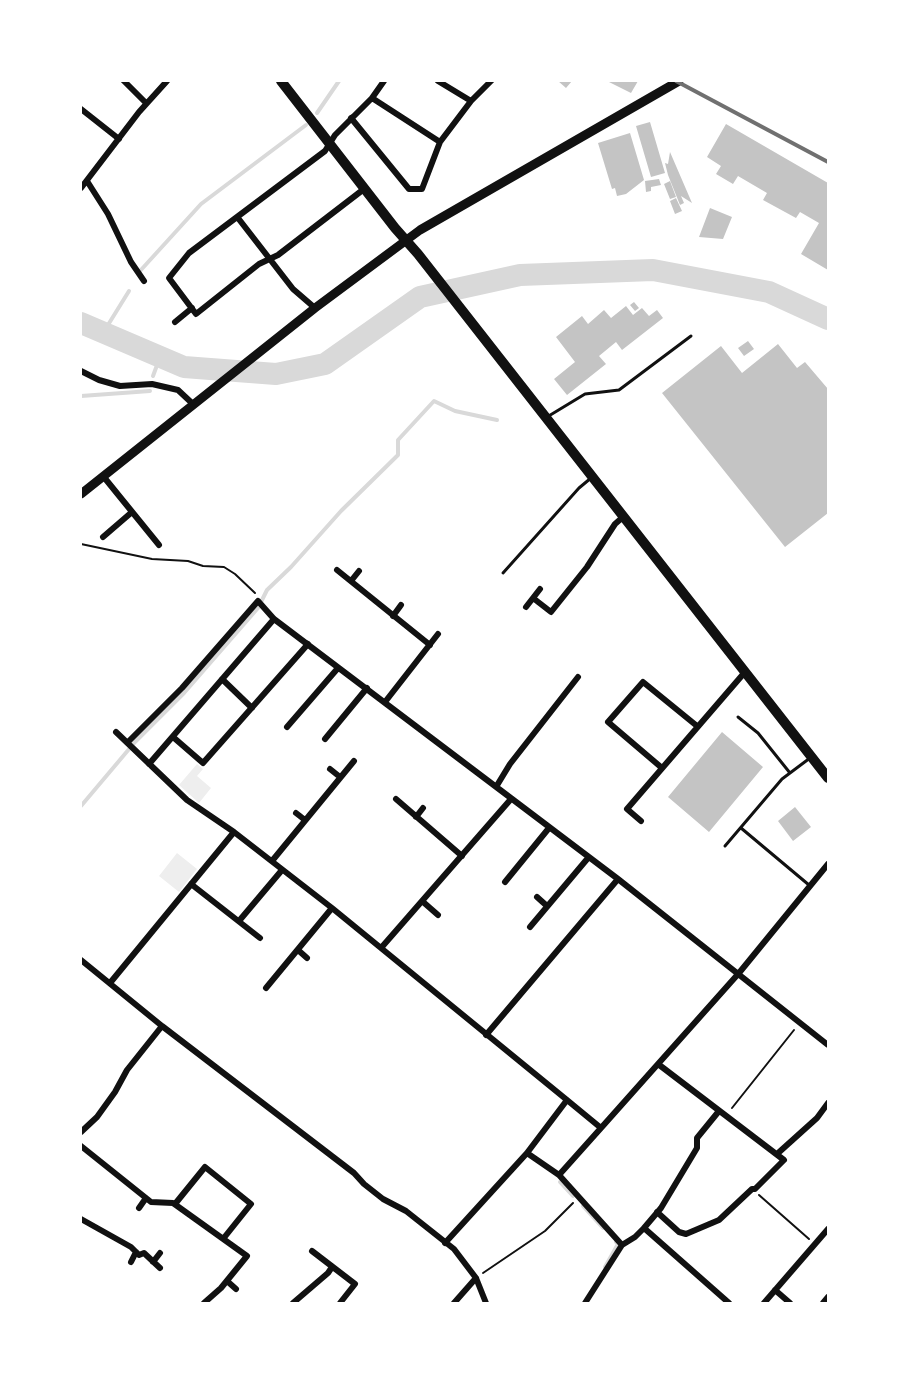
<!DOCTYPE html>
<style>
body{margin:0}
#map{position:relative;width:909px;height:1384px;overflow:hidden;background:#fff;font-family:Manrope,sans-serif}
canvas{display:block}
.frame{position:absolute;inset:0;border:82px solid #fff;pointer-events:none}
</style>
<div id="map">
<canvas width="909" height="1384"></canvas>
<div class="frame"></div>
</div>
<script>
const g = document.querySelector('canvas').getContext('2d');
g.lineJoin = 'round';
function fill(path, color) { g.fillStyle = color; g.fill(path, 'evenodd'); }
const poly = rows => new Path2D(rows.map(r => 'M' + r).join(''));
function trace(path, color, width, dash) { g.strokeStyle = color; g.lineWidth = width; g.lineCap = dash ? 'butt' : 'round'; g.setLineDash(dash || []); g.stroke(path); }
fill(poly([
 [197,764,203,769,197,776,211,788,199,803,179,785],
 [177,853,197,869,179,892,159,876]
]), '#eee');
trace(poly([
 [317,113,339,81],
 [140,271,201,204,306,125],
 [103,333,129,291],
 [153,376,160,357],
 [81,396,150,391],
 [81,806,135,742,184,693,258,608,267,590,291,567,341,511,398,455,398,440,434,401,455,411,497,420],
 [560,1182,573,1196],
 [583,1206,603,1228],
 [605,1267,618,1244,616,1242]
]), '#d9d9d9', 4);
trace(poly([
 [81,323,184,367,276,374,325,364,420,297,520,275,653,270,769,292,828,319]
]), '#d9d9d9', 22);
fill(poly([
 [558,81,572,81,566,88],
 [607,81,638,81,631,93],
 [650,122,665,173,651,177,636,126],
 [726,124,828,183,828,270,801,254,819,223,800,212,796,218,763,200,767,193,738,176,733,184,716,174,721,166,707,157],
 [630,133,644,180,626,194,617,196,615,188,612,189,598,143],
 [670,152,692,203,681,196,684,203,680,205,668,175,665,163,668,164],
 [659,179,661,185,651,187,651,191,646,192,645,181],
 [670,181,676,197,670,199,664,184],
 [676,198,682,211,675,214,670,201],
 [710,208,732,217,723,239,699,237],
 [634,302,639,308,635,311,630,305],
 [626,306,633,315,642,308,649,316,657,310,663,318,622,350,616,342,599,356,606,364,567,395,554,379,575,362,556,337,582,316,588,324,604,310,611,318],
 [748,341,754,349,744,356,738,348],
 [778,344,797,368,805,362,828,389,828,513,785,547,662,393,721,346,742,373],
 [722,732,763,767,709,832,668,797],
 [795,807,811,827,793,841,778,821]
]), '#c4c4c4');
trace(poly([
 [81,544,152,559,188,561,203,566,224,567,235,574,255,593],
 [732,1108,794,1030],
 [759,1195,809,1239],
 [483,1273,545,1231,573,1203]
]), '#111', 2);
trace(poly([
 [547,417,585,394,619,390,691,336],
 [503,573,579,488,591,478],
 [738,717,758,733,790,773],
 [741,828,809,885],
 [725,846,782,779,810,758]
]), '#111', 3);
trace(poly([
 [124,81,146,103],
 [438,81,471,101],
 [372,98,440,142],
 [81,109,119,139],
 [351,118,409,189,422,189,440,142,471,101,491,81],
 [87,181,108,214,131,262,144,281],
 [81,188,139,112,167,81],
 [364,189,278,255,259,264,196,314,169,278,189,253,325,151,335,135,372,98,384,81],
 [238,218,293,289,315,308],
 [175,322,192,308],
 [81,371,99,380,120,386,152,384,178,390,194,405],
 [103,476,159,545],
 [103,537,132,512],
 [337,570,430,645],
 [351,581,359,571],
 [533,598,551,612,587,567,615,524,623,517],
 [526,607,540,589],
 [393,616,401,605],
 [222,679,252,708],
 [385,702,438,634],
 [287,727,338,668],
 [116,732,187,800,234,832,332,908,567,1100],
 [173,737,203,763,308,644],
 [325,739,367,688],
 [128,742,182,688,258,601,274,619,618,879,828,1045],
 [149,764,274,619],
 [662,768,608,722,643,682,697,726],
 [330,769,340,777],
 [496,787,510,764,578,677],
 [396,799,462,856],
 [296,813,305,820],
 [416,817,423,808],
 [641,821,627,809,745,672],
 [272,861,354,761],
 [505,882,549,828],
 [191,884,260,938],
 [537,897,547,906],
 [422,901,438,915],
 [239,921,282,870],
 [530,927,588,858],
 [381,948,511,799],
 [298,950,307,958],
 [81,960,162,1026,354,1173,364,1184,383,1199,406,1211,454,1249,476,1278,486,1303],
 [110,983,234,832],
 [266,988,332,908],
 [486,1035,618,879],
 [81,1132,97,1117,115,1092,127,1070,162,1026],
 [81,1146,151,1202,173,1203,247,1256,221,1288,204,1303],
 [527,1153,559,1175,622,1245,635,1237,644,1228,729,1303],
 [777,1154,817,1118,828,1103],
 [559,1175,601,1128],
 [175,1204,205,1167,251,1204,223,1239],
 [139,1208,146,1198],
 [657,1212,679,1232,686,1234,719,1220,752,1189,755,1189,784,1160,658,1064],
 [81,1219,131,1247,139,1255,144,1253,160,1268],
 [644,1228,661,1208,697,1148,697,1138,719,1111],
 [445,1243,527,1153,567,1100,601,1128,739,973,828,864],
 [312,1251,355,1284,340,1303],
 [131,1262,136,1252],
 [153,1262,160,1253],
 [227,1281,236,1289],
 [775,1290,790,1303],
 [293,1303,328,1273,332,1267],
 [454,1303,476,1278],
 [585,1303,622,1245],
 [764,1303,828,1229],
 [823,1303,828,1297]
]), '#111', 6);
trace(poly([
 [81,494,315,308,420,230,679,81]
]), '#111', 9);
trace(poly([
 [281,81,395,228,418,254,828,778]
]), '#111', 10);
trace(poly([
 [676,81,828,162]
]), '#707070', 4);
</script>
